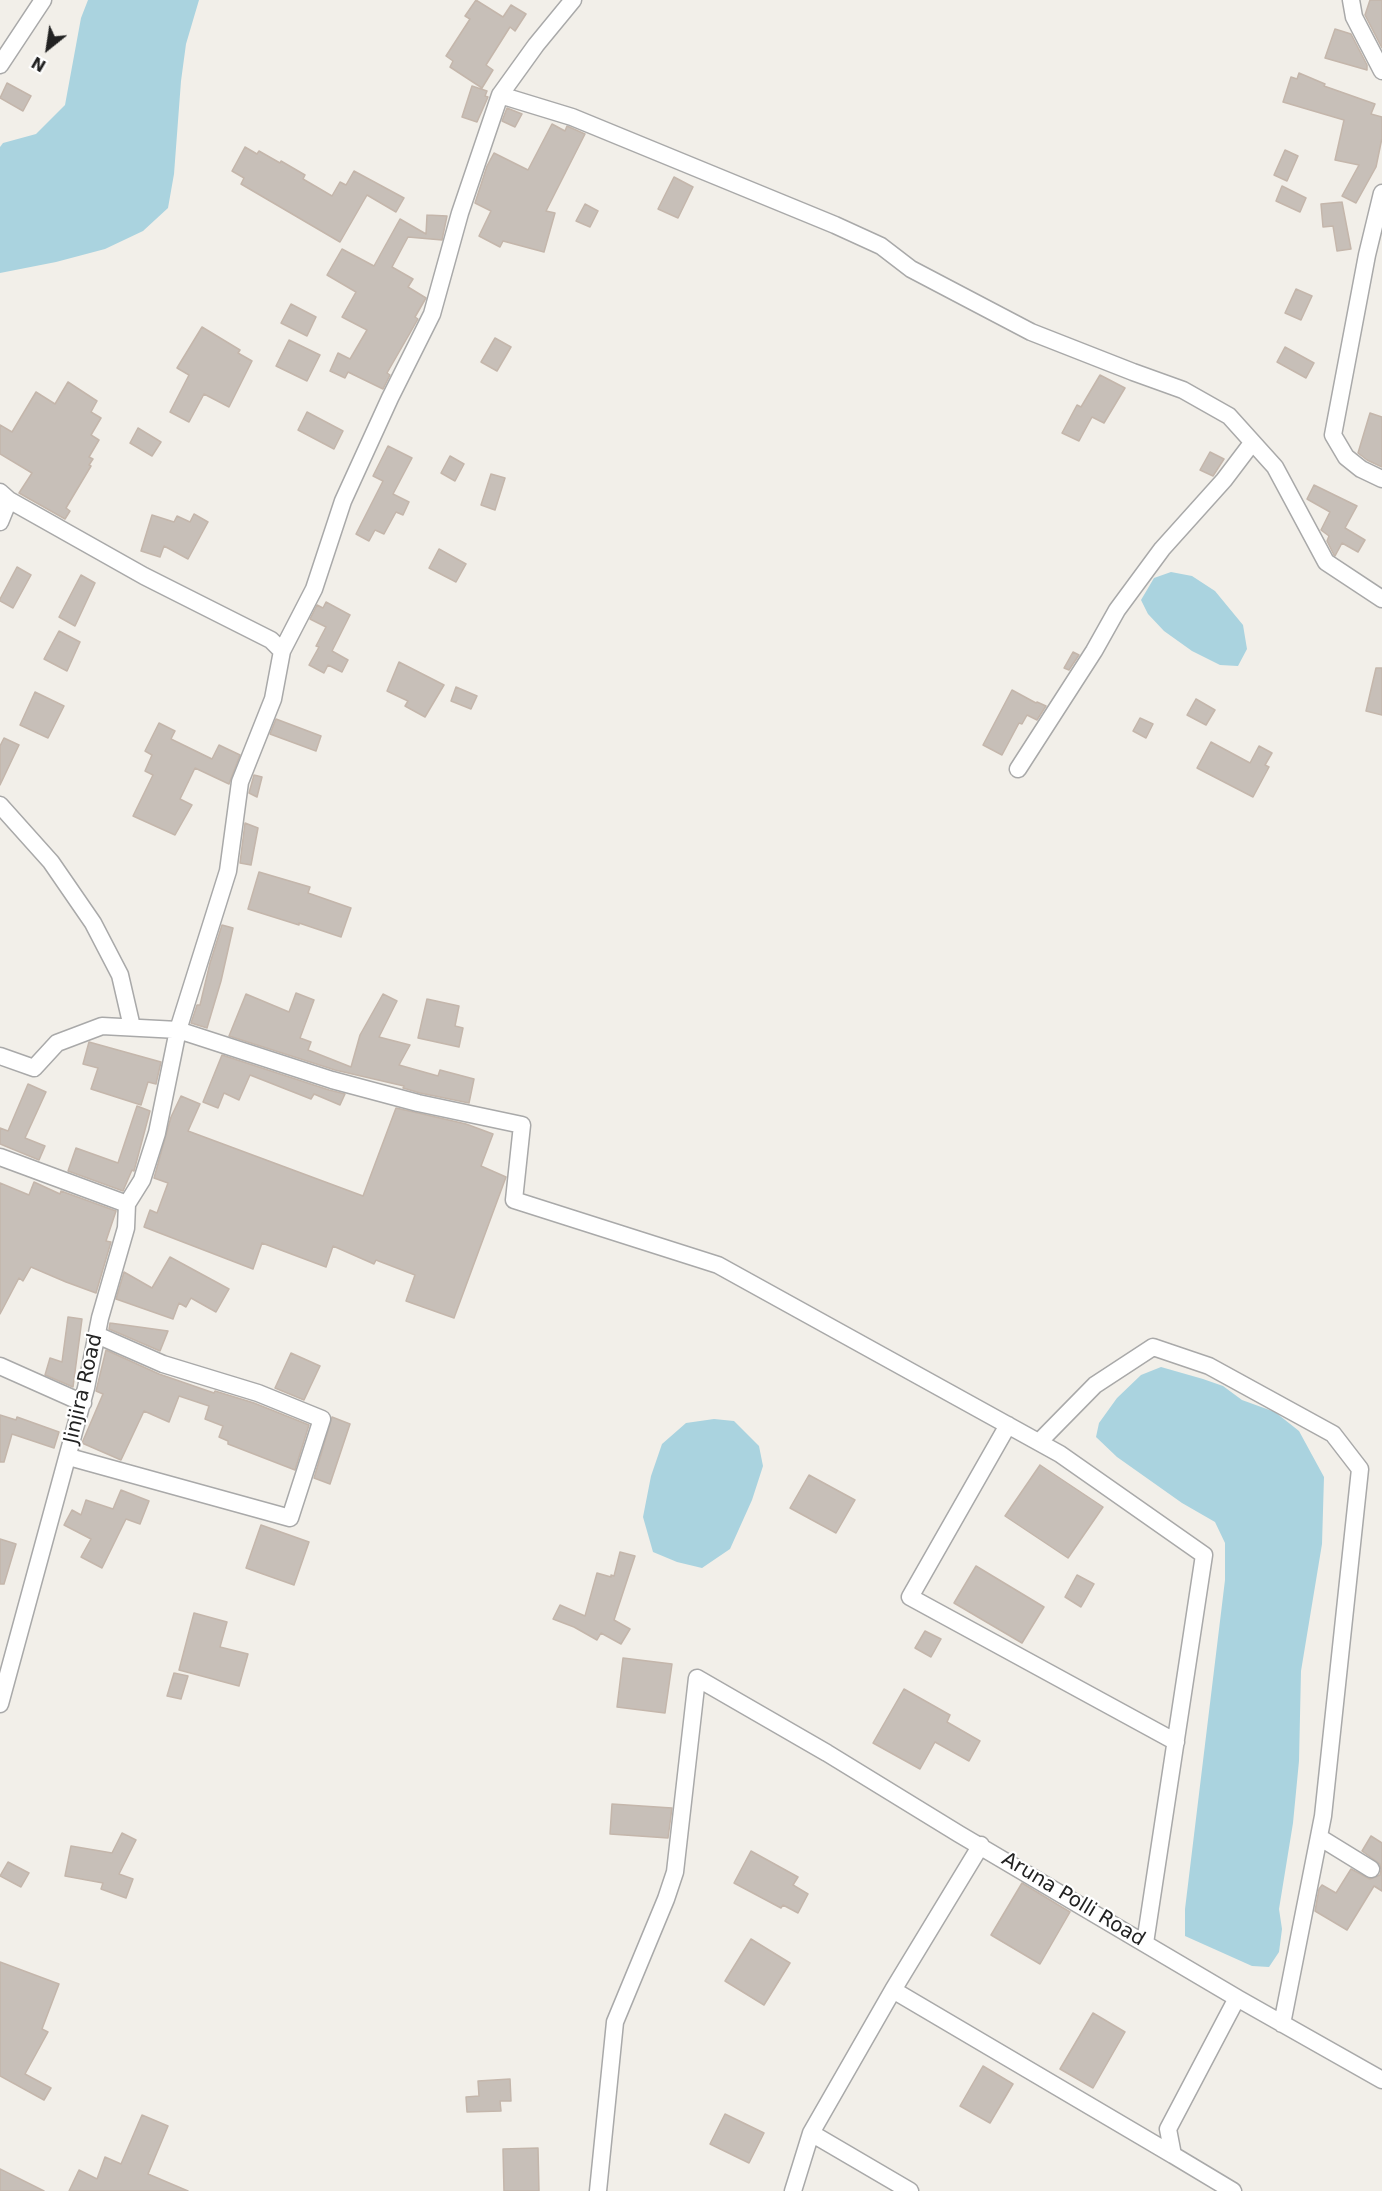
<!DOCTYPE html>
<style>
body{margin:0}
#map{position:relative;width:1382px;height:2191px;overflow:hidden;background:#f2efe9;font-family:"DejaVu Sans",sans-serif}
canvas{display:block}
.north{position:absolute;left:18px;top:18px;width:60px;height:60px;-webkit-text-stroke:4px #fff;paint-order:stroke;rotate:210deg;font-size:16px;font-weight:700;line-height:24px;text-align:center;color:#222}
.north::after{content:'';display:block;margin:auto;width:21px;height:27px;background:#222;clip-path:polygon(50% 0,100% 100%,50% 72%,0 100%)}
</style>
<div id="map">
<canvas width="1382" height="2191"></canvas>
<div class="north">N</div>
</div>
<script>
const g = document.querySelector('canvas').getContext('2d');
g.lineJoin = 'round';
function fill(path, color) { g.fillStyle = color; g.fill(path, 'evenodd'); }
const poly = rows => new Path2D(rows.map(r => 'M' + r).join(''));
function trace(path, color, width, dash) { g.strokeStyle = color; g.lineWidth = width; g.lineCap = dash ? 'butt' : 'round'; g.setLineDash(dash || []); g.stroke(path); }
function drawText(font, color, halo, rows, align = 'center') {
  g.font = font + ' "DejaVu Sans",sans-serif'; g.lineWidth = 4.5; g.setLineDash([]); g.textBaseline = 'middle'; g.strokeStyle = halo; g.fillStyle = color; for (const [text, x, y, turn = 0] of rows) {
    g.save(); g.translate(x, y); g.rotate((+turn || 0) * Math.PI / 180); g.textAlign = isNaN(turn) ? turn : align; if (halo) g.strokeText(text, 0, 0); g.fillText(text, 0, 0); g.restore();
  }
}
fill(poly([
 [88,0,199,0,186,44,181,81,174,174,168,208,143,231,105,249,56,262,0,273,0,147,3,143,36,134,65,105,81,18],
 [1171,572,1192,576,1215,591,1243,625,1247,649,1238,666,1220,665,1192,651,1164,631,1148,614,1141,600,1154,578],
 [1161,1367,1203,1379,1223,1386,1242,1400,1275,1412,1299,1431,1324,1477,1322,1544,1301,1671,1299,1761,1293,1823,1279,1909,1282,1929,1279,1952,1269,1967,1252,1966,1185,1936,1185,1909,1225,1580,1225,1543,1215,1522,1182,1503,1117,1457,1096,1437,1099,1423,1117,1398,1141,1375],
 [714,1419,734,1421,759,1446,763,1466,752,1500,730,1549,702,1568,677,1562,653,1552,643,1517,651,1476,662,1444,686,1423]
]), '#aad3df');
const building = poly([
 [476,0,503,17,511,5,526,14,515,31,510,27,486,65,493,70,482,88,450,67,453,61,446,56,470,19,465,16,476,0],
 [1370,0,1382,0,1382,48,1365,15,1370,0],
 [1335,29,1351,34,1367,65,1367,70,1325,58,1335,29],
 [1299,73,1325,84,1324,86,1375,104,1371,114,1382,117,1382,138,1376,167,1356,203,1342,196,1359,165,1335,160,1344,120,1283,102,1291,77,1297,79,1299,73],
 [7,83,31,96,23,111,0,98,7,83],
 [472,86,487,91,485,96,488,97,477,122,462,117,472,86],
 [507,108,522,114,515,127,502,121,507,108],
 [552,124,565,131,567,126,585,134,546,211,555,213,544,252,503,241,500,247,479,236,491,211,475,203,487,166,494,153,528,170,552,124],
 [245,147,257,154,259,151,280,163,281,161,305,175,303,179,332,196,340,182,346,185,354,171,404,198,396,212,367,195,340,242,241,184,244,178,232,171,245,147],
 [1285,150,1298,156,1287,181,1274,175,1285,150],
 [674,177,693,187,678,218,658,209,674,177],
 [1282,186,1306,198,1300,212,1276,201,1282,186],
 [1342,202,1351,249,1337,251,1333,226,1323,227,1321,204,1342,202],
 [585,204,598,211,590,227,576,221,585,204],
 [427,215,447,216,442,240,408,237,392,267,413,279,408,287,426,298,415,317,418,319,387,373,390,375,383,389,348,372,345,378,330,371,338,353,350,359,367,330,342,317,356,292,327,275,342,249,374,266,400,219,426,234,427,215],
 [1296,289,1312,296,1301,320,1285,313,1296,289],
 [291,304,316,317,307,336,281,323,291,304],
 [202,327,240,350,238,353,252,361,229,407,204,394,189,422,170,412,189,375,177,368,202,327],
 [495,338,511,347,497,371,481,362,495,338],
 [289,340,320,355,307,381,276,366,289,340],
 [1285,347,1314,363,1306,378,1277,362,1285,347],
 [1100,375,1125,388,1104,423,1092,417,1079,441,1062,433,1077,405,1081,407,1100,375],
 [68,382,97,401,91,412,101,418,91,435,99,440,89,457,93,459,89,465,91,466,66,508,70,511,65,519,19,493,32,473,0,454,0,425,12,432,36,392,55,404,68,382],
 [307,412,343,431,334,449,298,430,307,412],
 [1370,413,1382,417,1382,467,1367,460,1358,453,1370,413],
 [138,428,161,442,152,456,130,443,138,428],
 [388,446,412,458,393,494,409,502,403,515,396,512,384,534,375,530,369,541,356,534,383,481,373,476,388,446],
 [1210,452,1224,459,1213,476,1200,470,1210,452],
 [450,456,464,464,455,481,441,473,450,456],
 [491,474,505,478,495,510,481,505,491,474],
 [1314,485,1357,506,1345,528,1365,540,1358,552,1342,543,1335,556,1334,555,1327,541,1329,536,1321,530,1330,512,1307,499,1314,485],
 [194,514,208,522,188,559,164,546,160,557,141,551,152,515,174,522,177,516,190,522,194,514],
 [439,549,466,564,456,582,429,568,439,549],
 [17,567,31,575,13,608,0,601,0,599,17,567],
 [81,575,95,583,75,626,59,617,81,575],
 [326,602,350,615,332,651,348,660,342,672,328,665,324,673,309,665,319,647,316,646,326,627,310,619,317,605,323,608,326,602],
 [59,631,80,642,67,671,44,659,59,631],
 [1073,652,1079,655,1069,670,1064,668,1073,652],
 [399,662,444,685,425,717,405,706,408,701,387,691,399,662],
 [1376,668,1382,668,1382,715,1366,711,1376,668],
 [456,687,477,696,471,709,451,701,456,687],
 [1012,690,1036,703,1037,702,1046,706,1037,720,1027,715,1022,724,1019,723,1002,755,983,745,1012,690],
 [35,692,64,706,48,738,20,725,35,692],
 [1196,699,1215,710,1206,725,1187,715,1196,699],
 [1140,718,1153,724,1146,738,1133,731,1140,718],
 [276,719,321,736,316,751,270,734,276,719],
 [159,723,175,731,171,739,212,759,219,745,240,755,229,784,195,768,180,799,192,805,175,835,133,816,153,775,145,771,152,755,145,751,159,723],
 [4,738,19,745,0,785,0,746,4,738],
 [1211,742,1250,763,1259,746,1272,753,1265,765,1269,767,1253,797,1197,768,1211,742],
 [254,775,262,777,257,797,249,793,254,775],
 [245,823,258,828,251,865,240,863,245,823],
 [259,872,310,887,308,893,351,908,341,937,299,923,299,925,248,909,259,872],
 [222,925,233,928,221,981,207,1028,191,1023,197,1005,200,1005,210,963,222,925],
 [296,993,314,1000,300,1038,311,1042,308,1050,351,1067,360,1035,383,994,397,1001,379,1037,410,1045,399,1065,438,1076,440,1070,474,1079,469,1103,420,1093,403,1088,404,1086,335,1070,229,1036,246,994,289,1012,296,993],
 [427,999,459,1006,455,1026,463,1028,459,1047,418,1038,427,999],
 [89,1042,161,1062,156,1084,148,1082,141,1105,91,1089,98,1068,83,1064,89,1042],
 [222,1055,329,1090,345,1094,340,1105,314,1094,311,1099,250,1075,239,1100,224,1093,218,1108,203,1102,222,1055],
 [28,1084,46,1092,25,1138,45,1146,39,1160,0,1144,0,1128,8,1131,28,1084],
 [181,1096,200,1104,188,1131,363,1196,396,1108,466,1124,493,1134,481,1166,506,1177,454,1318,406,1301,415,1275,376,1260,374,1264,333,1246,326,1267,262,1243,253,1269,144,1227,150,1210,157,1213,168,1183,154,1178,171,1117,181,1096],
 [137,1106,150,1111,134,1171,132,1170,123,1191,68,1171,76,1148,118,1163,137,1106],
 [34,1182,60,1194,61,1191,116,1211,106,1241,111,1242,96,1293,66,1282,31,1267,23,1281,19,1278,0,1314,0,1183,29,1195,34,1182],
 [170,1257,229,1289,216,1312,191,1298,186,1307,179,1303,173,1319,116,1299,124,1272,152,1288,170,1257],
 [68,1317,82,1319,73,1387,45,1375,50,1358,62,1362,68,1317],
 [110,1323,168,1331,160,1351,109,1329,110,1323],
 [106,1350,159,1374,214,1393,215,1391,254,1403,309,1425,295,1470,228,1444,228,1441,219,1437,223,1426,205,1419,209,1406,179,1396,169,1422,144,1411,121,1460,82,1443,103,1394,96,1391,106,1350],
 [291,1353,320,1366,304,1400,275,1388,291,1353],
 [0,1415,16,1420,17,1417,59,1432,54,1448,12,1434,4,1462,0,1462,0,1415],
 [332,1417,350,1424,330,1484,314,1478,332,1417],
 [1040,1465,1103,1507,1068,1558,1005,1516,1040,1465],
 [809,1475,855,1500,836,1533,790,1508,809,1475],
 [121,1490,149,1501,140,1524,126,1519,102,1568,81,1557,91,1539,64,1525,72,1510,81,1515,86,1500,113,1509,121,1490],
 [261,1525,309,1542,294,1585,246,1568,261,1525],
 [0,1539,16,1544,4,1584,0,1584,0,1539],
 [620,1552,635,1556,614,1620,630,1629,621,1644,601,1633,597,1640,574,1627,553,1619,560,1605,585,1616,597,1573,611,1577,611,1575,614,1576,620,1552],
 [976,1566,1044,1607,1022,1643,954,1603,976,1566],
 [1077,1575,1094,1584,1081,1607,1065,1597,1077,1575],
 [194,1613,227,1622,220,1647,248,1654,239,1686,179,1670,194,1613],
 [925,1631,941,1639,931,1657,915,1648,925,1631],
 [623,1658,672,1664,665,1713,617,1707,623,1658],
 [174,1673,188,1676,181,1699,167,1696,174,1673],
 [904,1689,950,1715,947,1722,980,1741,969,1761,935,1742,920,1769,873,1743,904,1689],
 [612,1804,672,1808,668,1838,610,1834,612,1804],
 [122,1833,136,1840,119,1874,133,1879,126,1898,101,1889,103,1883,65,1876,71,1846,112,1853,122,1833],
 [1371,1836,1382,1843,1382,1891,1374,1886,1347,1930,1315,1911,1319,1889,1322,1885,1336,1893,1351,1869,1370,1879,1380,1875,1381,1870,1380,1864,1362,1851,1371,1836],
 [751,1851,798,1877,793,1885,808,1894,798,1913,783,1905,781,1908,734,1883,751,1851],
 [8,1862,29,1873,21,1887,0,1876,8,1862],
 [1022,1883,1070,1912,1040,1964,991,1935,1022,1883],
 [751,1939,790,1963,764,2005,725,1981,751,1939],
 [0,1962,59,1984,42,2029,48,2032,25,2074,51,2088,44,2100,0,2076,0,1962],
 [1093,2013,1125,2032,1093,2088,1060,2069,1093,2013],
 [983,2066,1013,2084,990,2123,960,2106,983,2066],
 [510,2079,511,2101,500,2101,501,2111,467,2112,466,2097,479,2096,478,2081,510,2079],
 [725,2114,764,2133,749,2163,710,2144,725,2114],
 [142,2115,168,2126,148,2174,188,2191,69,2191,79,2170,97,2179,105,2157,121,2164,142,2115],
 [538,2148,539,2191,504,2191,503,2149,538,2148],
 [0,2169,44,2191,0,2191,0,2169]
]);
fill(building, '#c7bfb8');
trace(building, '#c4b6ab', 1.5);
const street = poly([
 [1351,0,1354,17,1382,71],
 [0,65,43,0],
 [500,95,572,117,835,225,881,246,911,269,1031,332,1133,372,1183,390,1229,416,1275,467,1326,562,1382,599],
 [1382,193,1367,255,1333,435,1346,457,1361,469,1382,479],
 [0,492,9,500,144,576,271,640,282,651,273,699,240,782,228,871,178,1030,157,1133,142,1180,127,1204],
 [0,522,9,500],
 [282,651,314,589,343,501,390,398,432,314,460,213,500,95,536,45,573,0],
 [1018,769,1094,651,1117,610,1162,549,1224,480,1252,443],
 [0,805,51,862,93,923,120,975,132,1027],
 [0,1056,34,1068,57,1043,102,1026,178,1030,332,1080,418,1103,522,1125,514,1200,718,1265,1060,1454,1204,1555,1145,1943],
 [0,1157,127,1204,126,1228,100,1318,86,1388,0,1704],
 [0,1366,83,1403],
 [1008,1425,910,1597,1176,1742],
 [1039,1442,1095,1385,1153,1347,1209,1366,1333,1434,1360,1469,1323,1816,1282,2024],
 [69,1457,290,1518,322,1419,258,1393,163,1364,97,1335],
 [1319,1837,1371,1869],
 [893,1990,1173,2155],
 [1237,1998,1382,2080],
 [811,2133,910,2191],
 [598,2191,615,2022,666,1899,675,1872,697,1678,827,1753,959,1834,1237,1998,1168,2129,1173,2155,1233,2191],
 [793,2191,811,2133,893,1990,981,1845]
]);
trace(street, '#a9a9a9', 19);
trace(street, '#fff', 16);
drawText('20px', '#222', '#fff', [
 ["Jinjira Road",84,1389,-77],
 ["Aruna Polli Road",1073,1900,31]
]);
</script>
